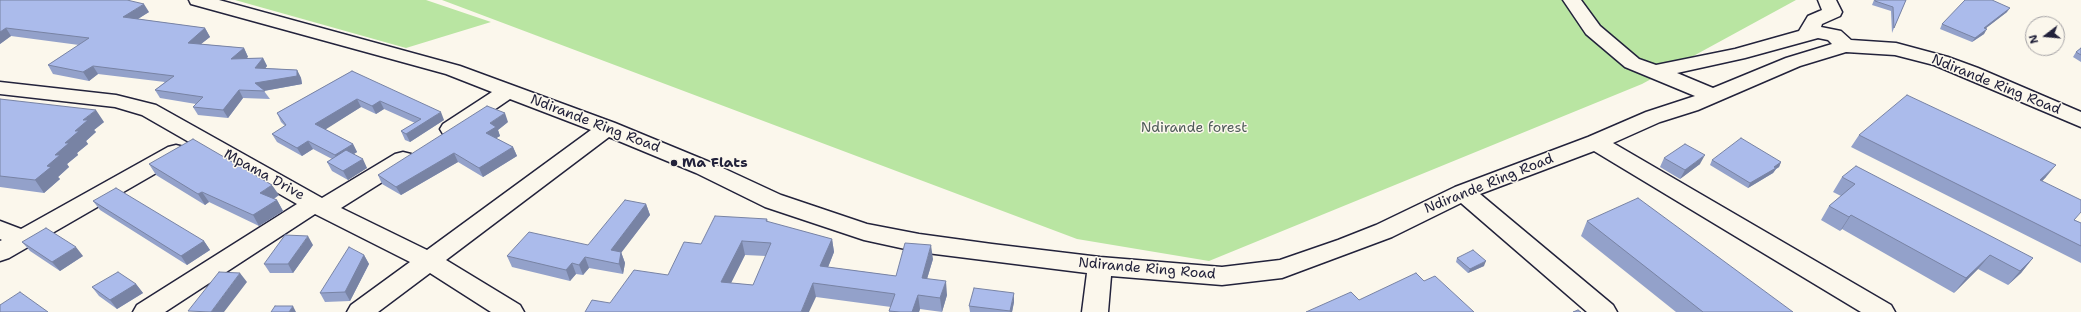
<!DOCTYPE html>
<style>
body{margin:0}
#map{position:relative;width:2081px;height:312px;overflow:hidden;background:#fbf7ec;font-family:"Shantell Sans",sans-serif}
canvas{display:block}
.north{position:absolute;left:2025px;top:16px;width:40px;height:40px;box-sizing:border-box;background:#fbf7ec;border:1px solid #a4a2a5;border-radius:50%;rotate:254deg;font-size:11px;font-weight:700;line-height:16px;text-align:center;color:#22223b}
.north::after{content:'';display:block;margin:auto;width:14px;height:18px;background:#22223b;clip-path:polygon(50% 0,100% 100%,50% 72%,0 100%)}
</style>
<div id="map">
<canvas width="2081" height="312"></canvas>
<div class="north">N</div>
</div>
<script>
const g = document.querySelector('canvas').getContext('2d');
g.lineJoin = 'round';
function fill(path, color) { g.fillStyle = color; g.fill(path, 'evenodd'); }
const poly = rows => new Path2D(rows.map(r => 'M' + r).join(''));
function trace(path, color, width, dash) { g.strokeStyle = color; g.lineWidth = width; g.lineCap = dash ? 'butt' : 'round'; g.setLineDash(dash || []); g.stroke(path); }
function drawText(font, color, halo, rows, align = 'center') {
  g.font = font + ' "Shantell Sans",sans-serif'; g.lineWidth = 3; g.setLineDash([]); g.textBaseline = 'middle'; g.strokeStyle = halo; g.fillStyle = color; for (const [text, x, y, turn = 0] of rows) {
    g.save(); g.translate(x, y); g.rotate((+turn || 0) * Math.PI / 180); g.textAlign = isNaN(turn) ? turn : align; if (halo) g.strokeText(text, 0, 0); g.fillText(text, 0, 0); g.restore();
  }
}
fill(poly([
 [235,0,426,0,491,22,406,48],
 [442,0,1796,0,1642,84,1209,261,1077,239]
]), '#b9e5a2');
const minor = poly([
 [189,0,219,0,460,66,615,123,712,163,781,195,867,224,919,234,992,244,1100,257,1222,267,1280,260,1338,240,1376,225,1455,187,1588,137,1646,112,1695,96,1625,67,1586,34,1563,0,1581,0,1600,26,1639,59,1656,65,1735,49,1799,31,1808,16,1822,10,1818,0,1836,0,1842,12,1840,16,1822,24,1821,27,1841,31,1851,40,1896,43,1948,57,1978,68,2081,112,2081,127,1934,65,1895,55,1846,52,1800,66,1698,110,1660,122,1613,143,1891,305,1895,312,1861,312,1594,151,1480,194,1613,305,1617,312,1587,312,1461,203,1392,237,1282,278,1222,285,1111,276,1108,312,1082,312,1087,273,919,252,864,240,765,207,696,173,609,137,446,260,520,305,524,312,491,312,430,273,378,312,347,312,351,305,410,262,315,214,165,312,133,312,137,305,297,204,142,115,115,107,0,94,0,82,116,95,156,105,322,198,395,154,403,152,411,154,414,159,411,164,341,208,427,250,591,130,510,99,459,134,451,136,443,134,440,129,443,124,492,92,446,74,191,4,189,0],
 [1818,38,1828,40,1832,44,1786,58,1713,88,1677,73,1745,58,1818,38],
 [176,145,184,147,187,152,184,157,9,258,0,261,0,241,2,240,0,239,0,221,21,229,168,147,176,145]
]);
trace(minor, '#22223b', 3);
fill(minor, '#fbf7ec');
fill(poly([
 [0,0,149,12,138,19,205,28,210,37,201,44,244,48,248,57,246,58,263,58,267,66,265,68,297,70,301,78,302,84,264,91,270,99,243,98,228,118,198,115,193,107,196,104,160,98,155,90,165,82,98,74,89,81,53,74,48,65,79,45,11,36,0,44],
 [1874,0,1906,0,1894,28,1892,33,1891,11,1872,5],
 [2007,12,1986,28,1984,34,1972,42,1940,29,1942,24],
 [2081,48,2081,62,2073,57,2076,52],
 [352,71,444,120,410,142,405,140,401,131,415,123,384,109,376,114,361,107,325,129,353,144,357,152,354,154,367,168,348,180,332,171,327,162,332,159,313,149,302,156,277,142,272,134,285,126,281,122,277,113],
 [0,99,104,122,94,130,96,132,86,141,88,144,77,153,78,155,67,164,69,167,58,177,60,179,44,193,0,187],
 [508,122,498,130,500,136,496,138,513,147,517,156,483,177,458,162,401,195,382,184,378,175],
 [1859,135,2046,177,2042,181,2075,220,2081,223,2081,263,1851,147],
 [1664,158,1700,164,1680,179,1660,167],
 [1712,160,1781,162,1779,167,1776,169,1773,173,1748,188,1710,165],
 [149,164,279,195,274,199,277,200,283,211,259,226,209,202,205,205,156,175],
 [1842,177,2033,258,2021,273,2008,285,1978,269,1954,293,1842,229,1840,231,1821,220,1829,206,1841,196,1833,192],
 [93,201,204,241,210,250,187,265,100,210],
 [646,204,650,215,621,252,625,263,623,274,589,268,583,275,576,274,570,281,512,267,507,256,588,245],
 [767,219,768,222,832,239,834,252,828,267,896,276,933,259,927,279,947,295,942,312,920,309,919,312,889,312,891,307,816,297,610,303,668,275,701,244],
 [745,255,766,256,753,285,731,283],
 [1587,221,1793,312,1676,312,1581,236],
 [22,242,83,256,60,271,30,251],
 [313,245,293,273,270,273,264,264],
 [364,255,369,264,350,301,325,302,320,293],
 [1457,258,1484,266,1468,273,1456,262],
 [136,284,143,293,117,309,99,296,92,287],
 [1014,302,1012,312,970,312,969,306]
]), '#93a1ca');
fill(poly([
 [144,4,149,12,128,25,123,17],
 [2010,8,2007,12,1981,32,1984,28],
 [6,28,11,36,0,44,0,32],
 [205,28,210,37,192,51,188,43],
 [1987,29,1984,34,1972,42,1975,38],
 [244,48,248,57,236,67,231,59],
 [263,58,267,66,260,76,255,68],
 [93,66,98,74,89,81,83,72],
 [297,70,301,78,302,84,263,91,255,83],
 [239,90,243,98,228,118,223,110],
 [357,99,361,107,320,133,315,124],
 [380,101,384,109,376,114,372,106],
 [96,110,104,122,94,130,96,132,86,141,88,144,77,153,78,155,67,164,69,167,58,177,60,179,44,193,35,180,83,120],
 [441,112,444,120,410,142,406,134],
 [505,113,508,122,498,130,500,136,490,142,486,133,490,123],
 [308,141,313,149,302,156,297,148],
 [353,144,357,152,339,163,335,155],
 [513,147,517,156,483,177,479,168],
 [454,153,458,162,401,195,396,187],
 [1705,155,1700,164,1680,179,1685,170],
 [363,159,367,168,348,180,343,171],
 [1781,162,1779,167,1776,169,1773,173,1748,188,1750,183],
 [2056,165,2046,177,2031,193,2040,180],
 [272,185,279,195,267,203,260,193],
 [202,192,209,202,205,205,198,194],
 [277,200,283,211,259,226,253,215],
 [646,204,650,215,615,261,611,250],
 [1851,215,1842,229,1840,231,1849,217],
 [308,236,313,245,293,273,288,264],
 [832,239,834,252,823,280,820,266],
 [204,241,210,250,187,265,181,256],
 [742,241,745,255,725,295,721,282],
 [931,245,933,259,923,292,922,278],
 [76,247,83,256,60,271,52,262],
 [621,252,625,263,623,274,619,264],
 [364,255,369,264,350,301,345,292],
 [1990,255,1978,269,1954,293,1966,278],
 [585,257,589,268,583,275,579,265],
 [2033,258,2021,273,2008,285,2020,271],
 [1486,261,1484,266,1468,273,1470,269],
 [572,263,576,274,570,281,566,270],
 [240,273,247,282,224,312,211,312],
 [946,281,947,295,942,312,940,298],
 [813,283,816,297,809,312,801,312],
 [136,284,143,293,117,309,110,300],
 [1014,293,1014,302,1012,312,1010,312],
 [918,295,920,309,919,312,912,312],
 [293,306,296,312,289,312]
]), '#7883a4');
const building = poly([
 [0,0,127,0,144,4,123,17,205,28,188,43,244,48,231,59,263,58,255,68,297,70,297,76,255,83,265,91,239,90,223,110,193,107,203,97,155,90,174,76,93,66,83,72,48,65,89,38,6,28,0,32,0,0],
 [1875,0,1906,0,1894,28,1893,7,1875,1,1875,0],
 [1965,0,1992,0,2010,8,1984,28,1987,29,1975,38,1942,24,1965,0],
 [2081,48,2081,55,2076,52,2081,48],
 [352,71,441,112,406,134,401,131,421,119,380,101,372,106,357,99,315,124,353,144,335,155,308,141,297,148,272,134,286,125,277,113,352,71],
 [1907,95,2056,165,2040,180,2081,200,2081,212,2074,220,2081,223,2081,246,1859,135,1907,95],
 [0,99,96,110,83,120,88,120,75,131,79,131,65,143,69,143,55,155,60,155,47,166,51,167,35,180,0,176,0,99],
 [487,106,505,113,490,123,496,127,486,133,513,147,479,168,454,153,396,187,378,175,487,106],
 [1741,138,1781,162,1774,167,1776,168,1750,183,1712,160,1741,138],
 [193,139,272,185,260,193,277,200,253,215,202,192,198,194,149,164,193,139],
 [1685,144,1705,155,1685,170,1664,158,1685,144],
 [346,150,363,159,343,171,327,162,346,150],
 [1856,166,2033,258,2020,271,1990,255,1966,278,1851,215,1849,217,1829,206,1855,184,1842,177,1856,166],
 [116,188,204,241,181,256,93,201,116,188],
 [1638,198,1793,312,1703,312,1587,221,1638,198],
 [625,200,646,204,611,250,621,252,619,264,585,257,579,265,572,263,566,270,507,256,529,232,588,245,625,200],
 [715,216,767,219,766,221,832,239,820,266,896,276,905,243,931,245,922,278,946,281,940,298,918,295,912,312,900,312,889,311,895,294,813,283,801,312,585,312,592,300,610,303,634,270,668,275,684,242,701,244,715,216],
 [742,241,771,243,753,285,721,282,742,241],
 [46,228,76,247,52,262,22,242,46,228],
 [285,235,308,236,288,264,264,264,285,235],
 [349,247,364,255,345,292,320,293,349,247],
 [1473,250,1486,261,1470,269,1457,258,1473,250],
 [118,272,136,284,110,300,92,287,118,272],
 [219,272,240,273,211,312,188,311,219,272],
 [1416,273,1424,281,1435,276,1474,312,1306,312,1351,292,1359,300,1416,273],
 [974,288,1014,293,1010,311,969,306,974,288],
 [20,292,48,312,0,312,0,305,20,292],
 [275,306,293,306,289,312,271,312,275,306],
 [1578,310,1581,312,1573,312,1578,310]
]);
fill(building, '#abbbeb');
trace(building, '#7883a4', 1);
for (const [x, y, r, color] of [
 [674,163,4,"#22223b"]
]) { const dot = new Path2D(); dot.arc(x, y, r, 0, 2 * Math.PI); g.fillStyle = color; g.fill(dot); trace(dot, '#fbf7ec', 1.5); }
drawText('14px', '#22223b', '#fbf7ec', [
 ["Ndirande Ring Road",1996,85,22],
 ["Ndirande Ring Road",595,124,21],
 ["Mpama Drive",264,175,29],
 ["Ndirande Ring Road",1489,184,-22],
 ["Ndirande Ring Road",1147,269,5]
]);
drawText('14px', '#4f5c5a', '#fbf7ec', [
 ["Ndirande forest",1194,128]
]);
drawText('bold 14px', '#22223b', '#fbf7ec', [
 ["Ma Flats",682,163]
], 'left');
</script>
